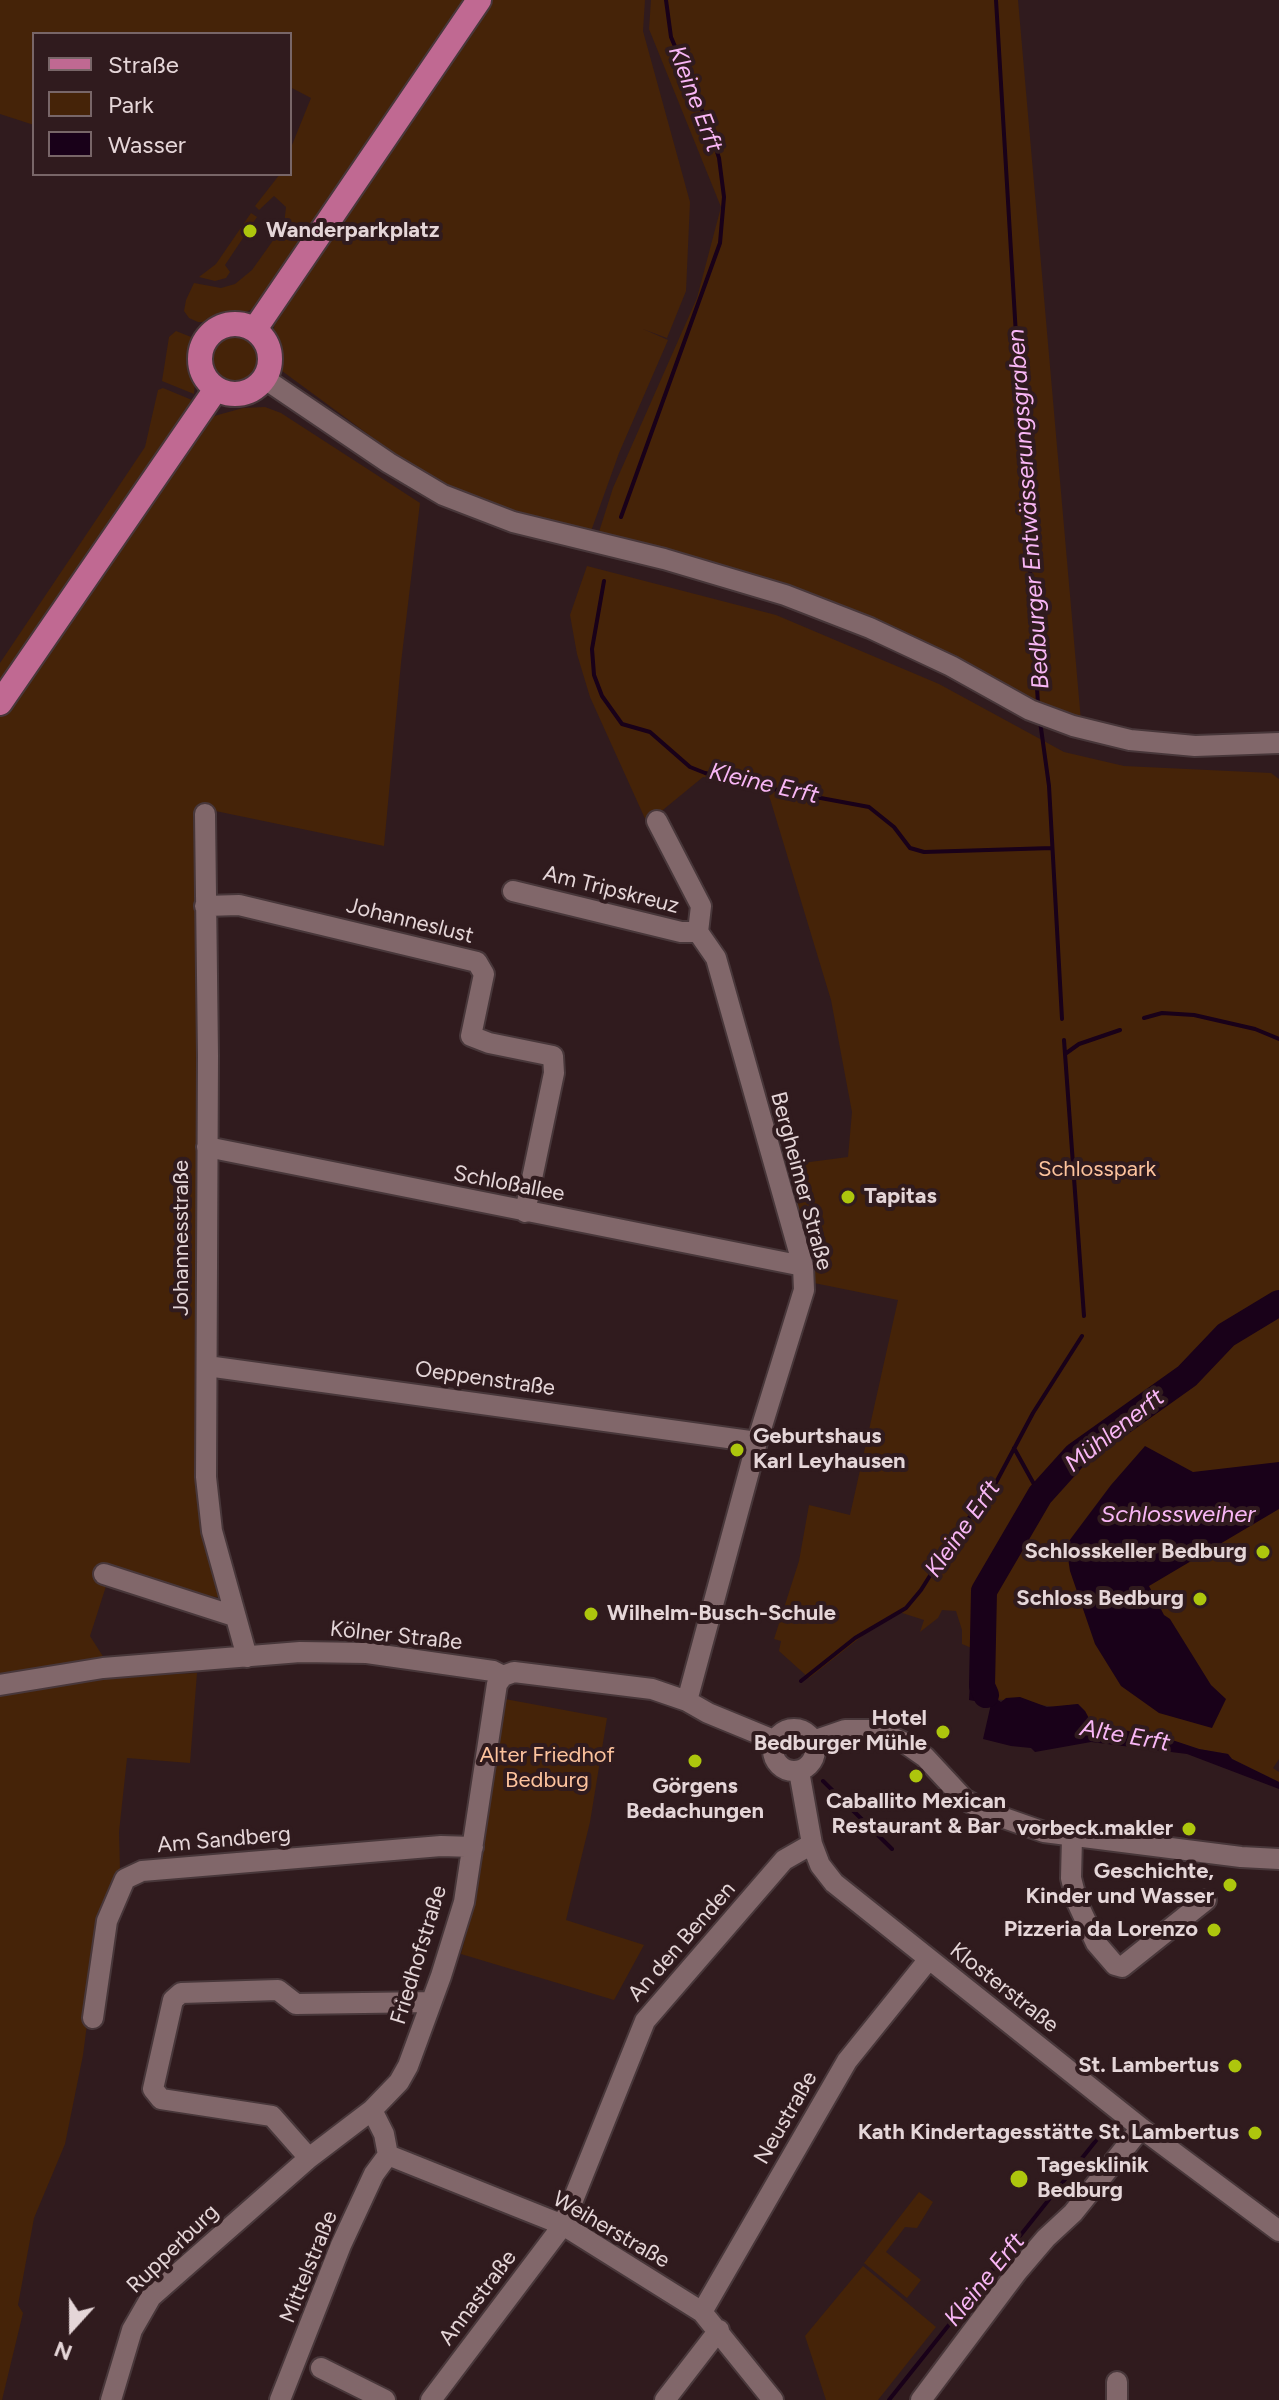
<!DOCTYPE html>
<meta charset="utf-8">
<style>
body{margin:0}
#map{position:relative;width:1279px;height:2400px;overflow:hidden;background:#301b1e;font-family:Figtree,sans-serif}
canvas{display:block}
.legend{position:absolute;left:32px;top:32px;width:260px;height:144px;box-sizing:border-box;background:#301b1e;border:2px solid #786668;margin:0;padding:10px 14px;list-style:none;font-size:24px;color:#e5d6d8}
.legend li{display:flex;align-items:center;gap:16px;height:40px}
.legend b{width:40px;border:2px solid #786668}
.north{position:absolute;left:32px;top:2288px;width:80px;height:80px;-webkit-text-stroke:6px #301b1e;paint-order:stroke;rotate:201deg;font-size:22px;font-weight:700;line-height:32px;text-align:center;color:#e5d6d8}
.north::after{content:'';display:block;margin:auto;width:28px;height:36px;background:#e5d6d8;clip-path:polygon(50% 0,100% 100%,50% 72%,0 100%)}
</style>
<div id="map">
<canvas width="1279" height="2400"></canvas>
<ul class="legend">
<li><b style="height:10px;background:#c06992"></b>Straße</li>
<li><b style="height:22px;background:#452308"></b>Park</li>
<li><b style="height:22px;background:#190119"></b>Wasser</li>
</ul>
<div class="north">N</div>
</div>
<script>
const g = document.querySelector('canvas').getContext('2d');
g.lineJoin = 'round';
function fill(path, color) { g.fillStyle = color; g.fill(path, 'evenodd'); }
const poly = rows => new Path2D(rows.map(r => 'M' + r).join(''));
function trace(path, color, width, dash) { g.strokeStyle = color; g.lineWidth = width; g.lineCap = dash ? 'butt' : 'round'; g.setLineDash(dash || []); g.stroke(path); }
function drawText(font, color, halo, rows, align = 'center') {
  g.font = font + ' Figtree,sans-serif'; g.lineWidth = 8; g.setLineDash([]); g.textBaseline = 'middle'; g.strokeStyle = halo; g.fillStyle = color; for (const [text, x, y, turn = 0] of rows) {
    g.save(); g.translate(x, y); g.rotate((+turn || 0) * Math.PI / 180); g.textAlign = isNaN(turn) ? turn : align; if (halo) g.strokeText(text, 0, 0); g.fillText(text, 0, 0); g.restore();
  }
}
fill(poly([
 [0,0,470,0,264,298,254,308,242,314,222,316,208,322,198,322,189,318,184,311,186,300,194,283,221,288,235,284,252,270,284,225,286,207,274,196,259,210,255,206,280,174,290,174,290,150,311,98,290,87,290,34,34,34,34,125,0,114],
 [486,0,645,0,643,31,690,202,686,291,667,338,643,329,668,340,619,453,590,534,517,515,448,488,403,460,278,368,273,334,275,321,312,260],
 [651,0,1018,0,1081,721,1036,705,955,658,874,618,789,584,598,535,613,488,697,298,721,207,649,29],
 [251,213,257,217,225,265,230,272,226,278,215,281,199,277,216,264],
 '204 358a30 30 0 1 1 60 0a30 30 0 1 1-60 0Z',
 [176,331,191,337,193,368,196,373,194,394,162,381,169,337],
 [163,388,192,400,160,453,0,690,0,663,145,447,158,390],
 [265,407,281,413,420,503,401,663,384,846,201,808,196,1448,202,1532,222,1598,108,1580,90,1636,116,1677,197,1673,190,1763,127,1758,119,1832,120,1870,100,1924,83,2055,65,2144,34,2218,18,2305,23,2313,2,2400,0,2400,0,716,155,488,207,418,243,408],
 [587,566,776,615,939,684,1064,752,1124,766,1271,773,1279,779,1279,1759,1273,1768,1279,1772,1279,1782,1232,1759,1228,1754,1199,1749,1169,1739,1092,1724,1085,1711,1078,1704,1055,1707,995,1699,986,1688,981,1652,962,1644,962,1630,956,1611,942,1610,938,1618,920,1632,924,1620,899,1612,871,1629,809,1678,779,1651,781,1641,774,1639,799,1561,809,1505,850,1515,898,1300,814,1283,810,1253,787,1165,848,1157,852,1112,831,1000,768,792,703,777,647,823,590,697,577,654,570,615],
 [505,1699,607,1718,590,1822,566,1920,644,1945,614,2000,461,1954,477,1893],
 [919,2192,933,2202,917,2228,905,2227,886,2252,921,2280,907,2298,864,2263],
 [863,2266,936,2327,878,2400,826,2400,805,2336]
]), '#452308');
fill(poly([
 [1145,1446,1193,1472,1279,1462,1279,1509,1149,1586,1164,1615,1170,1619,1211,1685,1226,1699,1212,1728,1159,1713,1121,1686,1095,1644,1070,1571,1066,1545,1111,1485],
 [972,1650,981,1652,986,1688,990,1695,1001,1702,1006,1698,1020,1697,1047,1707,1078,1704,1085,1711,1092,1724,1169,1739,1199,1749,1228,1754,1232,1759,1279,1782,1279,1789,1187,1754,1091,1742,1035,1752,1031,1748,1011,1746,983,1739,991,1704,969,1700]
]), '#190119');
trace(poly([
 [996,0,1038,704],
 [621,517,720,243,724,197,719,158,709,127,671,37,666,0],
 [604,581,592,649,594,675,602,696,622,724,650,732,690,767,705,773,767,788,869,807,894,827,910,848,924,852,1052,848],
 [1040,721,1049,786,1062,1019],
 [1144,1018,1162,1013,1194,1015,1255,1029,1279,1039],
 [1064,1040,1084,1316],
 [1065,1054,1079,1044,1120,1030],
 [1014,1448,1040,1495],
 [801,1681,855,1638,906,1608,921,1590,958,1531,992,1490,1033,1413,1082,1336],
 [823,1781,892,1849],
 [889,2400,1110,2123]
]), '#190119', 4);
trace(poly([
 [986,1695,982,1686,984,1591,1040,1495,1076,1455,1187,1376,1226,1335,1279,1303]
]), '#190119', 26);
const minor = poly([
 [265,379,389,463,443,495,513,522,664,559,785,595,870,628,951,666,1030,710,1073,726,1130,740,1195,746,1279,743],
 [205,814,208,1056,206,1477,212,1531,247,1657],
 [657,821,701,906,698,932,716,958,803,1266,804,1290,757,1442,687,1701],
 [513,891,681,932,698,932],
 [205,906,239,905,477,962,484,974,471,1036,489,1043,553,1056,554,1073,525,1212],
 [207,1147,803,1266],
 [207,1366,757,1442],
 [104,1574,234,1616],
 [0,1685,103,1668,300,1652,367,1653,493,1671,503,1676,514,1672,652,1689,687,1701,708,1713,776,1741],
 '773 1750a21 21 0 1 1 42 0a21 21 0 1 1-42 0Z',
 [813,1741,845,1730,871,1730,887,1735,905,1743,925,1757,964,1799,987,1812,1044,1832,1241,1857,1279,1859],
 [799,1771,812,1844,820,1865,834,1883,1141,2128,1279,2231],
 [1072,1837,1071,1878,1077,1902,1096,1943,1115,1965,1122,1967,1206,1900],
 [93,2018,107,1921,125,1879,142,1871,441,1846,473,1847],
 [372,2110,384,2134,388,2155,563,2225,702,2312,773,2400],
 [309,2158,272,2116,161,2099,153,2089,173,2000,181,1993,278,1990,296,2004,431,2002],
 [702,2312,847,2061,929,1959],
 [321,2368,385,2400],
 [1117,2382,1117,2400],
 [111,2400,132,2330,151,2297,309,2158,372,2110,399,2082,408,2066,441,1976,464,1902,497,1684,503,1676],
 [280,2400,341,2245,374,2174,388,2155],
 [431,2400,563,2225,645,2021,784,1860,812,1844],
 [665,2400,719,2330],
 [921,2400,1017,2272,1046,2238,1073,2213,1141,2128]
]);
const major = poly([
 '200 359a35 35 0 1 1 70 0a35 35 0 1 1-70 0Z',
 [255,329,479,0],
 [0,703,216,389]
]);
trace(minor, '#48373a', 24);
trace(major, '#48373a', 28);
trace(minor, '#81676a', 20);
trace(major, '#c06992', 24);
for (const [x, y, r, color] of [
 [250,231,8,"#adc60d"],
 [848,1197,8,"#adc60d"],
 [737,1450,8,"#adc60d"],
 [1263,1552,8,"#adc60d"],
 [1200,1599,8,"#adc60d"],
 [591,1614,8,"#adc60d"],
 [943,1732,8,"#adc60d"],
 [695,1761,8,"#adc60d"],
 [916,1776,8,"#adc60d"],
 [1189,1829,8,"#adc60d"],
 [1230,1885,8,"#adc60d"],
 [1214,1930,8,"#adc60d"],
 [1235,2066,8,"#adc60d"],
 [1255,2133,8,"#adc60d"],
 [1019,2179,10,"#adc60d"]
]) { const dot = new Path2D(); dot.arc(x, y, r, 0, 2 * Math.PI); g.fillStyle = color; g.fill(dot); trace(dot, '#301b1e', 3); }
drawText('bold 22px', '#e5d6d8', '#301b1e', [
 ["Wanderparkplatz",266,231,"left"],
 ["Tapitas",864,1197,"left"],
 ["Geburtshaus",753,1437,"left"],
 ["Karl Leyhausen",753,1462,"left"],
 ["Schlosskeller Bedburg",1247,1552],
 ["Schloss Bedburg",1184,1599],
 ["Wilhelm-Busch-Schule",607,1614,"left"],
 ["Hotel",927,1719],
 ["Bedburger Mühle",927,1744],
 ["Görgens",695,1787,"center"],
 ["Bedachungen",695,1812,"center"],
 ["Caballito Mexican",916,1802,"center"],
 ["Restaurant & Bar",916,1827,"center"],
 ["vorbeck.makler",1173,1829],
 ["Geschichte,",1214,1872],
 ["Kinder und Wasser",1214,1897],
 ["Pizzeria da Lorenzo",1198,1930],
 ["St. Lambertus",1219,2066],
 ["Kath Kindertagesstätte St. Lambertus",1239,2133],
 ["Tagesklinik",1037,2166,"left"],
 ["Bedburg",1037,2191,"left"]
], 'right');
drawText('22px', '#e5d6d8', '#301b1e', [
 ["Am Tripskreuz",611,890,14],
 ["Johanneslust",410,921,14],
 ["Bergheimer Straße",801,1181,75],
 ["Schloßallee",509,1184,11],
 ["Johannesstraße",182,1238,-90],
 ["Oeppenstraße",485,1379,8],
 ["Kölner Straße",396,1636,6],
 ["Am Sandberg",224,1840,-5],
 ["An den Benden",682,1942,-49],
 ["Friedhofstraße",419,1955,-73],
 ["Klosterstraße",1004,1988,38],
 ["Neustraße",786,2118,-60],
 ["Weiherstraße",611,2230,30],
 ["Rupperburg",173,2249,-44],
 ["Mittelstraße",309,2267,-68],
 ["Annastraße",478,2298,-53]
]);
drawText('22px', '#fdc39d', '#301b1e', [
 ["Schlosspark",1097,1170],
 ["Alter Friedhof",547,1756],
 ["Bedburg",547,1781]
]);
drawText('italic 24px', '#f8b6f5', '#301b1e', [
 ["Kleine Erft",695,99,69],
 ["Bedburger Entwässerungsgraben",1029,509,-94],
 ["Kleine Erft",764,784,13],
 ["Mühlenerft",1115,1431,-38],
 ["Schlossweiher",1178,1515],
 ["Kleine Erft",963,1529,-55],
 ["Alte Erft",1125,1736,10],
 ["Kleine Erft",985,2280,-51]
]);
</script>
